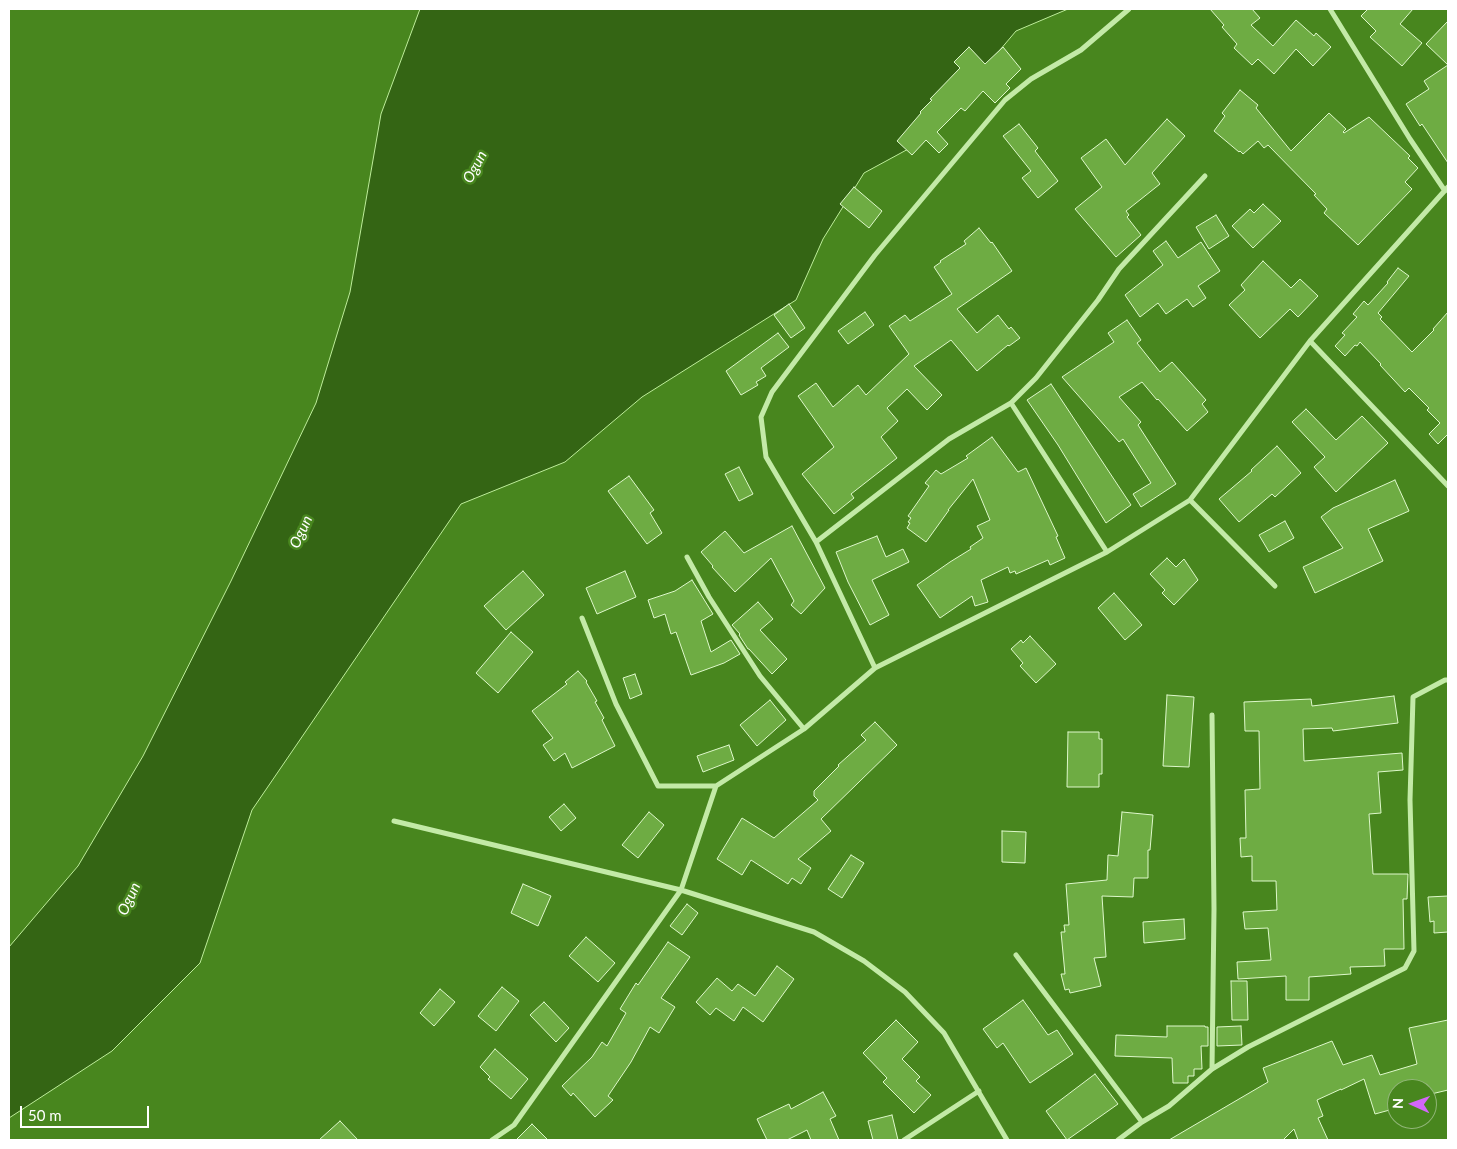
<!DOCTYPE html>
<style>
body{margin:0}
#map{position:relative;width:1457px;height:1149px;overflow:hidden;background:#48861e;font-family:Lato,sans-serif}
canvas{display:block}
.frame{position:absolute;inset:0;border:10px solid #fff;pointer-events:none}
.north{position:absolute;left:1387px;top:1079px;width:50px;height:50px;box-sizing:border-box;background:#48861e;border:1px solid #91b678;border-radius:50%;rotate:272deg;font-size:14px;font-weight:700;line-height:20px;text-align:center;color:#fff}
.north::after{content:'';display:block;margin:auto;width:18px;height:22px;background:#d366f9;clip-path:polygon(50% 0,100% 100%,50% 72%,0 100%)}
.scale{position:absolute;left:20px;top:1106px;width:129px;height:22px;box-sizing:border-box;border:2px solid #fff;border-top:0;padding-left:6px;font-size:15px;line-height:18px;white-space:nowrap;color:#fff;-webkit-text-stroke:4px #48861e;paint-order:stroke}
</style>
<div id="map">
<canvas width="1457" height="1149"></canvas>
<div class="frame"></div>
<div class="north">N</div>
<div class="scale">50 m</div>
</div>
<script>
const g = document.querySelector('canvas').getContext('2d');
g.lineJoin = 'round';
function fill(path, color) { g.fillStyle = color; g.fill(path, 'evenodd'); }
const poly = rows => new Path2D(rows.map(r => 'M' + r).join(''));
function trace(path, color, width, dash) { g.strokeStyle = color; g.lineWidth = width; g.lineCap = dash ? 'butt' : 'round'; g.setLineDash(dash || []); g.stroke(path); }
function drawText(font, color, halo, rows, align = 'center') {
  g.font = font + ' Lato,sans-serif'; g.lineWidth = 5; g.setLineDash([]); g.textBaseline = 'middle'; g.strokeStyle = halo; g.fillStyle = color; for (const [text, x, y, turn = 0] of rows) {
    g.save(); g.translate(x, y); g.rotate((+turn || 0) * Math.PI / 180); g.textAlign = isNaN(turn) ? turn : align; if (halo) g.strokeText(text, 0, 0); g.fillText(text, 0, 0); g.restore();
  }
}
const water = poly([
 [420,9,1068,9,1016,31,923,141,864,173,823,239,796,300,642,397,565,462,461,504,252,810,200,963,112,1051,9,1118,9,947,78,866,143,756,231,581,316,403,350,292,381,114,420,9]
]);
fill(water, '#346514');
trace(water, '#bdec9a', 1);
const building = poly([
 [1210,9,1252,9,1260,18,1251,25,1273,46,1296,20,1314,36,1316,33,1331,47,1313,66,1296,49,1274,74,1258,59,1252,65,1234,48,1237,44,1222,27,1224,25,1210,9],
 [1368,9,1413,9,1400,24,1422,43,1402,66,1370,37,1376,31,1361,16,1368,9],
 [1448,21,1448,65,1426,44,1448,21],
 [969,47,985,64,1003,47,1021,69,1006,84,1010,88,995,103,983,91,965,111,961,108,937,132,948,144,939,153,926,140,912,155,897,141,921,113,920,112,932,100,930,99,960,68,954,62,969,47],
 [1448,65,1448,163,1422,124,1420,126,1406,104,1429,89,1424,81,1448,65],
 [1240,90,1258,105,1256,108,1291,151,1329,113,1346,129,1343,132,1344,133,1369,117,1410,156,1408,158,1418,168,1405,182,1412,189,1358,245,1324,213,1327,209,1314,195,1316,194,1268,145,1264,148,1258,141,1243,154,1240,151,1239,152,1214,131,1225,116,1222,113,1240,90],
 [1167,119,1185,136,1152,173,1160,184,1126,211,1129,215,1127,217,1141,235,1116,257,1075,209,1102,187,1081,158,1106,139,1125,165,1167,119],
 [1019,124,1038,148,1035,151,1058,181,1038,198,1022,178,1031,171,1003,136,1019,124],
 [854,187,882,211,869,228,840,204,854,187],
 [1263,204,1281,221,1253,248,1232,226,1250,209,1254,213,1263,204],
 [1216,215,1229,236,1209,249,1196,227,1216,215],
 [979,228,991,243,992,242,1012,271,957,309,977,333,998,315,1009,329,1011,327,1020,338,1009,346,1008,345,977,371,951,340,914,366,942,395,927,410,907,389,887,408,898,421,881,437,897,458,851,494,854,498,834,514,802,474,834,447,798,396,816,383,833,407,858,385,866,395,909,354,889,326,905,315,910,321,952,294,934,267,941,262,940,261,966,244,964,241,979,228],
 [1166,241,1178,258,1201,242,1220,271,1198,286,1206,298,1193,307,1187,299,1166,314,1158,303,1140,317,1125,295,1163,265,1153,251,1166,241],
 [1263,261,1291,288,1300,279,1318,296,1298,317,1290,309,1260,338,1229,305,1245,290,1241,285,1263,261],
 [1398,268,1409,276,1378,313,1382,317,1380,319,1412,352,1434,330,1433,329,1448,312,1448,434,1438,444,1429,434,1440,423,1427,410,1429,408,1409,388,1405,392,1380,365,1381,364,1360,342,1357,346,1355,345,1345,356,1335,346,1345,335,1342,333,1357,317,1353,314,1364,301,1368,305,1388,283,1387,282,1398,268],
 [789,304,805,328,791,338,774,315,789,304],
 [865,312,874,325,848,344,838,331,865,312],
 [1127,320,1141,340,1137,343,1160,372,1172,362,1206,400,1202,404,1208,412,1187,431,1158,399,1157,400,1142,382,1119,397,1141,422,1138,425,1176,484,1141,507,1133,494,1151,483,1123,439,1119,442,1062,377,1114,342,1108,333,1127,320],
 [778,333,789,347,761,368,766,376,756,382,758,385,741,395,726,371,778,333],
 [1051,384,1131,505,1106,523,1058,445,1027,400,1051,384],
 [1306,409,1336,440,1362,416,1388,443,1336,492,1314,467,1325,457,1292,422,1306,409],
 [992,437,1018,472,1026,468,1058,536,1056,537,1065,558,1050,565,1048,560,1016,574,1015,571,1010,573,1008,567,981,580,988,602,975,606,972,596,940,618,917,585,950,562,971,549,970,547,983,538,977,526,990,520,973,479,948,510,949,510,926,542,907,528,910,523,908,522,911,518,908,516,929,486,925,483,936,470,941,474,968,458,966,456,992,437],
 [1277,446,1301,473,1275,497,1272,494,1239,522,1219,499,1252,471,1251,470,1277,446],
 [739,467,753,494,739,501,725,474,739,467],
 [629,476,654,510,650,513,662,533,647,544,608,491,629,476],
 [1395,480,1409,511,1368,529,1383,561,1315,593,1303,567,1343,548,1321,517,1333,508,1395,480],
 [1285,521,1294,538,1269,552,1259,535,1285,521],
 [792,526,825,588,801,614,791,605,794,601,771,558,735,592,712,567,713,566,701,552,725,531,744,553,792,526],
 [877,536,886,557,903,549,909,562,872,580,889,615,870,625,848,582,836,552,877,536],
 [1167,558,1176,567,1184,559,1198,580,1174,605,1162,593,1165,590,1150,574,1167,558],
 [523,571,544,595,506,630,484,606,523,571],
 [625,571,636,597,597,614,586,588,625,571],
 [692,580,713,614,701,621,711,652,731,640,740,654,724,663,691,675,676,632,671,634,665,614,654,618,648,600,675,591,692,580],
 [1114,593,1142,625,1125,640,1098,608,1114,593],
 [758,602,773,619,760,630,787,659,772,674,749,649,748,649,739,635,740,634,732,625,758,602],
 [511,632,533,652,498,693,476,673,511,632],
 [1030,636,1056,664,1036,683,1020,666,1023,663,1011,649,1021,640,1023,643,1030,636],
 [578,671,587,681,586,682,597,701,595,702,604,718,602,720,615,746,572,768,565,753,554,761,543,745,553,738,532,711,567,684,565,682,578,671],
 [635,674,642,694,630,699,623,678,635,674],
 [1167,695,1194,697,1189,767,1163,766,1167,695],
 [1394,696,1398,723,1333,731,1332,728,1303,729,1304,761,1402,753,1403,770,1378,772,1381,813,1369,814,1373,874,1408,874,1407,899,1403,899,1404,949,1384,949,1385,966,1350,967,1351,974,1309,977,1309,1000,1286,1000,1286,976,1238,979,1237,962,1271,960,1268,928,1245,929,1243,912,1277,910,1276,881,1252,881,1252,856,1241,857,1240,838,1246,838,1245,790,1260,789,1259,731,1245,731,1244,702,1311,699,1312,706,1394,696],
 [770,700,786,720,757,746,740,725,770,700],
 [875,722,897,745,821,819,831,831,798,859,811,868,801,884,792,878,788,884,751,860,742,875,717,859,742,818,774,838,818,800,814,796,814,791,839,766,838,765,866,740,861,735,875,722],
 [1068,732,1099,732,1099,739,1102,739,1102,774,1099,774,1099,787,1067,787,1068,732],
 [729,745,734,760,703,772,697,756,729,745],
 [564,804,576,818,561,831,549,817,564,804],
 [649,812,664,825,638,858,622,845,649,812],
 [1122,812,1153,815,1150,850,1148,850,1148,878,1134,878,1133,897,1102,896,1106,957,1094,958,1101,986,1070,993,1069,989,1065,990,1061,974,1065,974,1061,932,1065,932,1064,925,1069,925,1066,884,1107,880,1108,855,1118,856,1122,812],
 [1002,831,1026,832,1025,863,1002,862,1002,831],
 [851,855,864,863,842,898,828,889,851,855],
 [523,884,551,896,538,926,511,913,523,884],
 [1448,896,1448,932,1434,933,1434,921,1430,922,1428,897,1448,896],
 [687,904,698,913,682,935,670,926,687,904],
 [1184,919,1185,939,1144,943,1143,922,1184,919],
 [586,937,615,963,598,982,569,956,586,937],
 [668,942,690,957,661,998,675,1007,659,1033,650,1027,631,1062,608,1096,613,1100,595,1117,573,1093,571,1096,562,1086,592,1057,602,1042,607,1046,626,1013,620,1009,636,983,638,985,668,942],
 [777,966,794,979,763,1022,743,1007,734,1021,716,1008,710,1015,696,1002,717,978,732,991,738,984,755,996,777,966],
 [1231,981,1247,981,1248,1020,1232,1020,1231,981],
 [502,987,519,1001,496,1031,478,1016,502,987],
 [440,989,455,1002,434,1026,420,1013,440,989],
 [1023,1000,1048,1035,1057,1030,1073,1054,1030,1083,1003,1043,997,1048,983,1029,1023,1000],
 [544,1002,569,1028,556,1042,530,1015,544,1002],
 [896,1020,918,1042,902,1059,920,1077,916,1081,931,1095,914,1113,883,1082,887,1078,863,1053,896,1020],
 [1448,1020,1448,1090,1427,1095,1427,1089,1397,1089,1397,1108,1375,1114,1364,1079,1341,1090,1341,1089,1317,1100,1323,1116,1318,1118,1328,1140,1298,1140,1294,1129,1283,1140,1169,1140,1268,1082,1263,1068,1332,1041,1343,1065,1372,1055,1380,1075,1417,1064,1409,1028,1448,1020],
 [1167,1026,1205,1026,1205,1027,1208,1027,1208,1046,1201,1046,1202,1069,1194,1069,1194,1076,1188,1076,1188,1083,1173,1083,1172,1058,1115,1056,1116,1035,1167,1037,1167,1026],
 [1241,1026,1242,1045,1217,1046,1217,1027,1241,1026],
 [495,1049,528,1079,511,1099,488,1079,490,1077,480,1067,495,1049],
 [1095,1074,1118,1104,1067,1140,1046,1111,1095,1074],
 [823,1092,836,1116,830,1119,839,1140,811,1140,807,1130,787,1140,767,1140,757,1119,789,1104,791,1109,823,1092],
 [892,1115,898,1140,873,1140,868,1121,892,1115],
 [340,1121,358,1140,319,1140,340,1121],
 [532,1124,548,1140,516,1140,532,1124]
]);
fill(building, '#6eac43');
trace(building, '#def8cb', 1);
trace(poly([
 [1330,9,1410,139,1445,191],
 [1310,341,1448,486],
 [1011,403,1107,552],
 [1190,500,1275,586],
 [816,542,949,439,1011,403,1036,378,1098,300,1119,269,1205,176],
 [687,557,709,597,760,676,804,729],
 [582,618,616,704,658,786,716,786,804,729,875,668,1107,552,1190,500,1310,341,1448,187],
 [875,668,816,542,766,457,761,417,772,392,875,255,1005,100,1031,79,1081,50,1129,9],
 [394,821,681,890,814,932,864,961,905,992,944,1033,1007,1140],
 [1016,955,1142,1122],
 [1212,1069,1214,909,1212,715],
 [492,1140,514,1125,681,890,716,786],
 [904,1140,979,1091],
 [1118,1140,1142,1122,1169,1106,1212,1069,1248,1047,1405,968,1414,951,1410,800,1413,697,1445,680,1448,680]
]), '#c3eaa7', 5);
drawText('italic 15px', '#fff', '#48861e', [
 ["Ogun",475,167,-62],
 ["Ogun",301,532,-65],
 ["Ogun",129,899,-65]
]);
</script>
